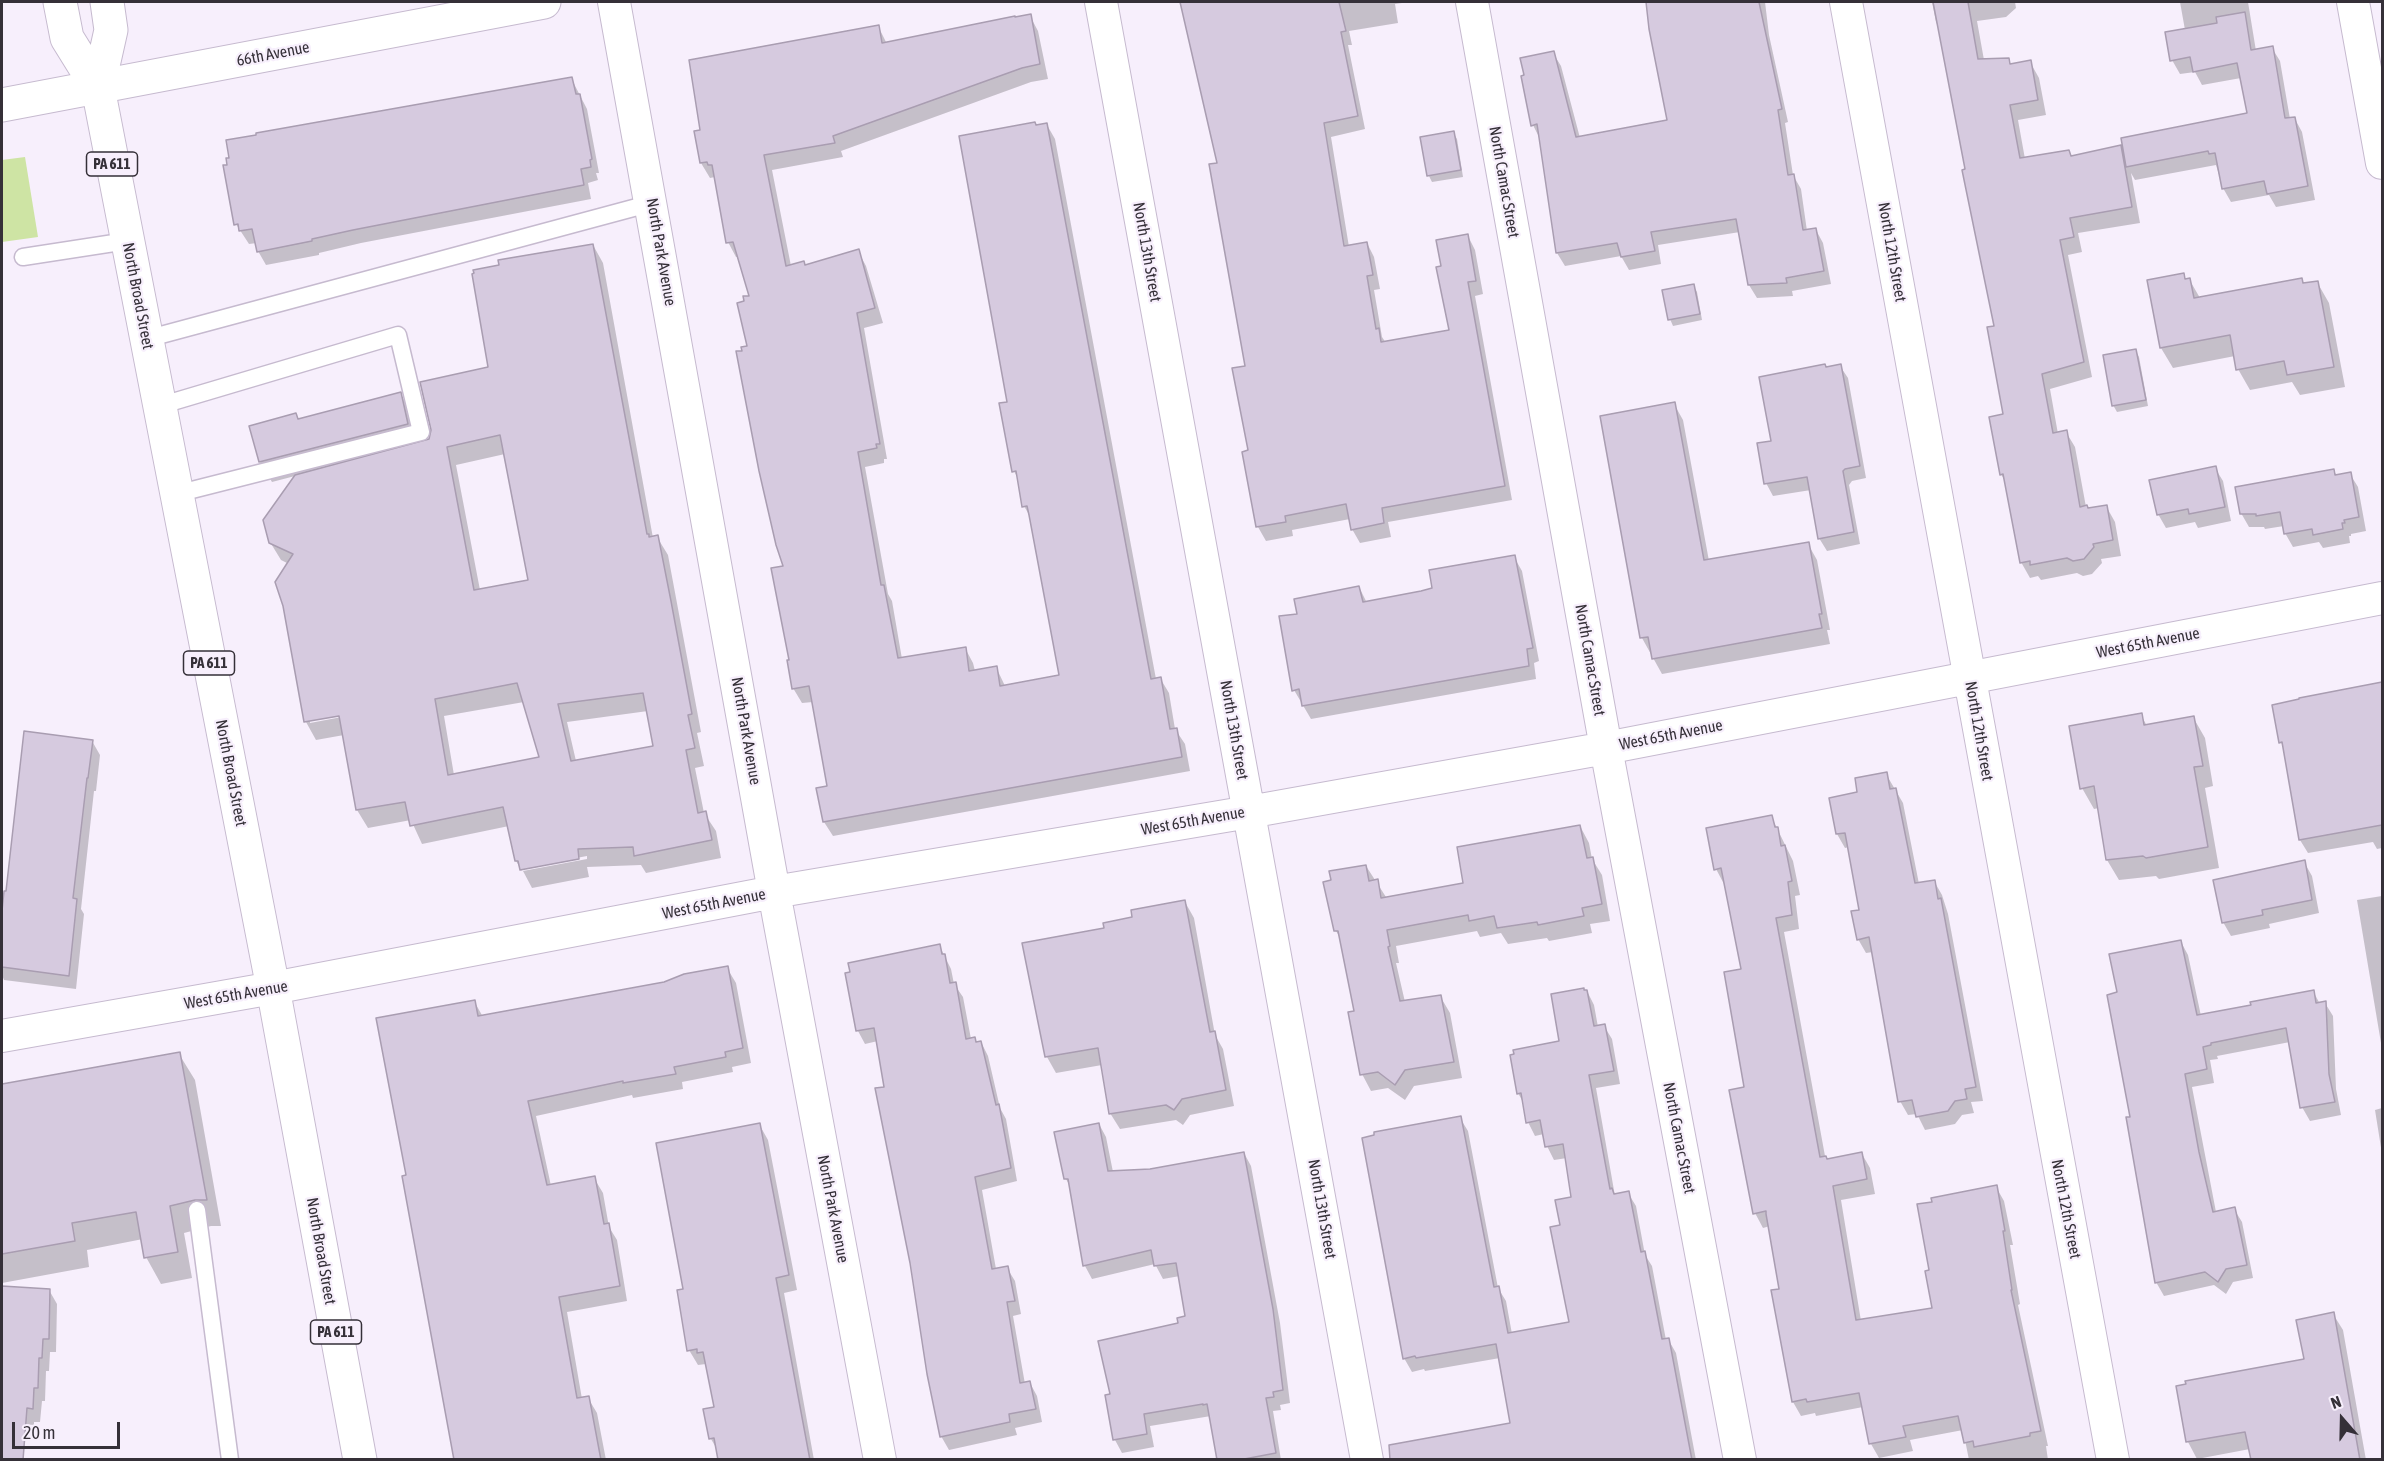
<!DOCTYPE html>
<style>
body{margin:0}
#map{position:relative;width:2384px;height:1461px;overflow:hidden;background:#f7effc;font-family:"Asap Condensed",sans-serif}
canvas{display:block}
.frame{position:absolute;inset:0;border:3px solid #353038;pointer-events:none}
.north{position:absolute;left:2312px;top:1389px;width:60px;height:60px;-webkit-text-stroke:4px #f7effc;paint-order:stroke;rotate:340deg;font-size:16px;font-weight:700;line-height:24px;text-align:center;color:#353038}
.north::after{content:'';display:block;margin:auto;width:21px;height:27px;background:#353038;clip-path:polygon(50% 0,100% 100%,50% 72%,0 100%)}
.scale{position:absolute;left:12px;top:1422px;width:108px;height:27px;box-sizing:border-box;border:3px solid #353038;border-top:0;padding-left:8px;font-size:18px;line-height:21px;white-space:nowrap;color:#353038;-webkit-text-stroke:4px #f7effc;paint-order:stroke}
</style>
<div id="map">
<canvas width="2384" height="1461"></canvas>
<div class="frame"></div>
<div class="north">N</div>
<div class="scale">20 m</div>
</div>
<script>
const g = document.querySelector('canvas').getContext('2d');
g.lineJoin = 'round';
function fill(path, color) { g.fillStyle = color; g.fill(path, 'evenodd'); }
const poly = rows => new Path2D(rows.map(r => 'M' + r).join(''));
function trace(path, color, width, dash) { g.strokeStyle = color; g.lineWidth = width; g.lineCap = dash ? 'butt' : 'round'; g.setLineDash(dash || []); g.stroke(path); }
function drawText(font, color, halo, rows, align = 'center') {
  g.font = font + ' "Asap Condensed",sans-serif'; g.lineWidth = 4.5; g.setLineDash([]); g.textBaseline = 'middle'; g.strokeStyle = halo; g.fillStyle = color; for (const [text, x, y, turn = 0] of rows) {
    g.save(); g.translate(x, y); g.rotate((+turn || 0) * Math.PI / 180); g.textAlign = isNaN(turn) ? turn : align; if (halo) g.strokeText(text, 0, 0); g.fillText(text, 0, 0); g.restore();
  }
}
fill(poly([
 [25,157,38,237,2,242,2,160]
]), '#cee4a4');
fill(poly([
 [1182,2,1409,2,1395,4,1398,23,1349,31,1352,45,1348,45,1365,129,1331,137,1349,247,1367,243,1374,257,1380,289,1374,290,1382,337,1386,343,1450,331,1442,268,1468,236,1475,250,1483,294,1475,296,1512,500,1388,522,1391,537,1360,543,1352,529,1350,519,1292,530,1293,536,1266,541,1258,527,1244,453,1250,452,1246,367,1219,164],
 [1646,2,1765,2,1769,35,1788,122,1785,123,1793,175,1801,189,1807,231,1816,230,1823,243,1831,284,1792,291,1793,296,1757,298,1749,285,1740,232,1658,245,1661,264,1629,270,1621,256,1565,266,1557,253,1540,139,1533,125,1553,53,1561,66,1580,138,1669,121],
 [1932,2,2015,2,2016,8,2006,17,1977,21,1984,60,2008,60,2011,66,2030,62,2039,78,2046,115,2018,120,2025,159,2071,157,2120,147,2125,156,2248,114,2241,78,2202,85,2195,72,2180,74,2172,60,2185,30,2180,2,2248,2,2256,51,2272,48,2280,61,2290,119,2295,119,2302,132,2315,200,2276,207,2269,195,2231,202,2223,188,2216,165,2135,180,2131,173,2140,223,2078,233,2082,252,2068,255,2092,377,2050,389,2058,434,2066,432,2075,447,2086,507,2088,510,2106,506,2115,522,2121,556,2101,559,2102,563,2092,574,2083,576,2077,573,2041,580,2038,576,2030,578,2021,562,2006,483,2001,474,2005,415,1995,327,1940,30,1936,22],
 [1030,16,1038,31,1048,79,1031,82,841,151,843,157,772,170,791,266,806,266,858,251,866,266,883,323,864,328,887,459,884,459,884,463,865,467,888,594,892,601,902,659,965,648,973,663,975,671,996,667,1005,686,1061,676,1032,520,1024,506,1019,481,1014,471,1008,403,1036,127,1047,125,1055,139,1156,679,1160,678,1169,693,1175,729,1185,744,1190,771,833,836,824,822,829,787,813,702,802,703,793,688,785,567,743,352,749,347,751,297,739,257,736,257,728,242,715,177,710,178,701,163,701,131,878,26,887,44],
 [571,78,587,109,599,173,596,173,598,180,588,183,591,199,361,243,319,253,319,255,266,265,258,251,257,243,249,244,236,224],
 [1453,132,1457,139,1463,177,1432,182,1429,176],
 [593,245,603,263,653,538,657,537,668,555,701,732,697,733,704,766,695,768,704,813,716,831,721,858,646,873,641,865,587,867,589,877,532,888,523,871,587,859,587,856,522,868,522,871,516,861,509,826,422,844,411,820,368,828,357,810,344,735,316,740,306,722,284,605,289,564,281,560,270,542,295,476,272,482,260,462,298,421,400,393,412,414,419,443,430,440],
 [505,454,530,581,480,590,456,465],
 [524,702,541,758,454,775,444,716],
 [648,711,655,747,576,761,567,722],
 [346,713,347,716,310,723,310,720],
 [2183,275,2186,280,2189,279,2200,298,2301,279,2304,284,2317,282,2329,303,2345,387,2300,395,2292,382,2250,390,2238,369,2235,356,2173,368,2161,348],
 [1693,285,1697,292,1702,320,1673,326,1670,319],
 [2136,351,2139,357,2148,406,2117,412,2113,405],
 [1840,366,1848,378,1866,478,1852,481,1849,485,1860,544,1827,551,1819,538,1811,490,1773,496,1766,483,1773,442,1826,369],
 [1674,404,1683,420,1709,561,1808,544,1817,560,1830,630,1827,630,1830,644,1662,674,1642,638],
 [2215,468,2223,481,2231,521,2198,528,2195,522,2166,528,2158,514],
 [2334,471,2337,476,2350,474,2358,487,2366,531,2351,534,2351,536,2349,536,2350,543,2323,548,2319,542,2293,547,2285,533,2284,526,2265,529,2264,527,2249,527,2241,513],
 [1514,557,1522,571,1539,661,1534,663,1536,679,1311,719,1294,690,1298,615,1359,587,1367,603,1434,589],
 [2382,684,2382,848,2377,849,2373,842,2308,853,2300,840,2285,750,2281,742,2301,699],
 [2141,715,2147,726,2193,717,2205,738,2213,786,2205,788,2219,868,2159,879,2156,876,2119,880,2107,860,2099,808,2094,809,2082,788],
 [25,733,92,741,100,755,96,791,94,791,81,909,84,914,76,989,4,980,2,975,2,925],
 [1886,774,1903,803,1919,884,1934,881,1942,895,1948,914,1983,1101,1971,1102,1974,1113,1962,1115,1955,1124,1925,1130,1917,1114,1908,1115,1900,1101,1873,952,1866,953,1858,939,1861,911,1849,847,1845,848,1837,834,1831,799,1859,794],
 [1771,816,1793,861,1800,895,1795,896,1799,929,1784,932,1825,1156,1827,1160,1862,1154,1870,1168,1875,1194,1841,1200,1861,1321,1934,1309,1931,1271,1996,1187,2004,1201,2013,1245,2010,1245,2020,1304,2018,1305,2048,1446,2046,1446,2048,1460,1969,1460,1963,1430,1910,1440,1913,1451,1879,1458,1871,1444,1863,1407,1816,1416,1815,1413,1801,1416,1793,1402,1780,1290,1770,1226,1763,1228,1755,1213,1746,1088,1742,970,1726,883,1724,884,1716,869],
 [1580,826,1589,843,1592,859,1602,875,1610,921,1590,924,1592,933,1549,941,1547,938,1508,944,1501,933,1480,937,1477,931,1396,946,1399,963,1396,963,1405,1002,1440,996,1450,1013,1462,1078,1414,1086,1405,1100,1388,1088,1371,1091,1362,1074,1355,1012,1342,941,1336,931,1366,866,1386,897,1464,884],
 [2304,862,2312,876,2319,913,2269,924,2270,928,2231,936,2223,922],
 [2382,896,2382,1049,2357,900],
 [1185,902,1194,918,1215,1035,1223,1049,1234,1106,1190,1115,1183,1125,1176,1120,1120,1129,1110,1113,1102,1065,1056,1073,1047,1057,1024,944,1106,930],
 [2181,942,2188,955,2201,1016,2313,991,2320,1004,2325,1003,2333,1016,2336,1089,2341,1115,2310,1121,2302,1107,2290,1042,2217,1056,2218,1059,2210,1060,2214,1083,2192,1087,2216,1212,2234,1209,2242,1222,2253,1278,2233,1282,2226,1294,2214,1285,2164,1296,2156,1282,2131,1118,2118,993],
 [939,945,951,969,954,984,963,997,971,1039,974,1038,977,1043,981,1042,988,1056,1000,1108,1006,1119,1017,1181,982,1190,996,1269,1007,1268,1015,1281,1021,1314,1013,1316,1025,1384,1030,1383,1037,1396,1042,1422,1015,1428,1017,1435,949,1450,941,1436,878,1041,865,1044,858,1031,846,974],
 [727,968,736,983,751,1063,732,1067,733,1072,682,1082,683,1089,633,1098,632,1095,536,1116,551,1186,594,1178,603,1193,609,1227,617,1240,627,1301,567,1312,582,1399,588,1398,597,1413,606,1460,457,1460,407,1176,474,1001,483,1017,664,983],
 [1587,991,1594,1005,1598,1027,1604,1026,1612,1039,1620,1084,1596,1088,1615,1196,1628,1193,1636,1206,1645,1255,1652,1266,1666,1340,1668,1339,1676,1353,1696,1460,1428,1460,1512,1424,1500,1358,1425,1371,1424,1369,1412,1372,1404,1358,1460,1118,1468,1131,1498,1288,1506,1301,1512,1334,1570,1323,1562,1226,1572,1198,1567,1158,1554,1160,1547,1146,1544,1134,1535,1136,1528,1122,1524,1104,1518,1093,1561,1043,1584,992],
 [179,1054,195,1080,221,1226,211,1226,184,1233,192,1278,161,1284,146,1257,143,1239,87,1250,89,1267,2,1283,2,1086],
 [2382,1108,2382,1154,2375,1110],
 [759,1124,768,1140,797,1290,784,1293,814,1460,719,1460,718,1451,711,1439,716,1408,706,1364,698,1365,689,1350,685,1290],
 [1099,1124,1106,1137,1113,1172,1150,1171,1244,1153,1251,1166,1280,1323,1290,1403,1280,1405,1281,1410,1273,1411,1281,1460,1219,1460,1211,1416,1150,1426,1154,1447,1122,1453,1115,1440,1107,1396,1112,1395,1187,1317,1180,1276,1163,1279,1155,1264,1092,1279,1085,1266,1071,1188,1066,1179],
 [2,1287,49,1290,57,1304,56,1352,50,1352,49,1371,46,1371,45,1401,42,1401,40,1422,34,1422,34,1425,7,1423,5,1460,2,1460],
 [2333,1314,2343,1330,2366,1460,2252,1460,2250,1449,2197,1459,2188,1442,2178,1387,2305,1360]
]), '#0003');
const building = poly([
 [1180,2,1339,2,1346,31,1341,32,1358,116,1324,123,1344,246,1367,242,1373,275,1367,276,1376,329,1379,328,1381,342,1449,330,1436,267,1441,266,1436,240,1468,234,1476,281,1468,282,1505,486,1382,508,1384,523,1351,530,1346,504,1285,516,1286,522,1256,527,1242,452,1248,450,1232,368,1245,366,1209,164,1217,163,1180,2],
 [1646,2,1759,2,1782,109,1778,110,1788,175,1794,174,1803,230,1816,228,1824,271,1786,278,1787,283,1748,285,1736,219,1651,232,1655,251,1621,257,1617,243,1556,253,1537,124,1531,126,1521,76,1524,75,1520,58,1554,51,1576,137,1667,120,1649,29,1646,2],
 [1933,2,1968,2,1978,59,2009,58,2010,64,2031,60,2038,100,2010,105,2020,158,2069,150,2071,156,2121,145,2132,207,2070,218,2074,237,2060,240,2084,362,2042,374,2053,433,2067,430,2080,507,2087,505,2088,508,2107,505,2113,540,2093,544,2094,547,2084,559,2073,561,2067,558,2030,565,2030,561,2020,563,2003,474,2000,475,1989,417,2003,414,1987,327,1994,326,1962,170,1965,169,1933,2],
 [2245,12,2251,50,2273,46,2285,118,2295,117,2308,186,2267,194,2264,181,2222,189,2215,153,2209,154,2208,151,2126,167,2121,138,2247,113,2237,63,2193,72,2190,57,2170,61,2165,32,2217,23,2216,17,2245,12],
 [1031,14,1040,64,1022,68,833,136,835,143,764,155,786,266,804,261,805,265,859,249,875,308,857,313,880,444,876,444,877,448,858,452,881,585,884,585,898,658,966,647,969,671,997,666,1000,686,1059,675,1029,515,1027,506,1022,507,1016,471,1012,472,999,403,1007,402,959,136,1035,122,1036,125,1047,123,1151,679,1161,677,1170,729,1177,728,1182,757,823,822,816,788,827,786,809,686,792,689,787,660,789,660,771,568,783,566,776,545,759,471,736,351,742,351,741,347,747,346,737,303,744,301,743,296,749,296,733,242,726,243,712,165,708,165,707,162,700,163,694,131,700,130,689,60,879,25,882,43,1015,16,1015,17,1031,14],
 [572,77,576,94,580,94,592,159,590,160,591,167,581,169,584,185,353,230,312,239,312,241,257,252,252,229,239,231,238,224,234,225,223,165,227,165,226,158,229,158,226,140,256,135,256,133,572,77],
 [1454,131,1461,170,1427,176,1420,137,1454,131],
 [593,244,647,534,649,534,649,537,658,535,671,601,692,714,688,715,695,748,686,750,698,813,706,811,712,840,634,856,633,847,578,849,579,859,520,870,518,861,515,861,503,807,410,826,405,802,356,810,339,716,304,722,283,606,275,582,293,554,269,543,263,520,295,475,429,439,431,430,420,382,488,367,472,274,474,273,473,270,499,265,498,260,593,244],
 [500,435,528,580,474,590,447,447,500,435],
 [517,683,539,757,448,775,435,699,517,683],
 [643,693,653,746,571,761,558,704,643,693],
 [2184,273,2185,279,2190,278,2194,298,2302,278,2303,283,2318,281,2334,367,2287,375,2284,361,2236,370,2230,335,2160,348,2147,280,2184,273],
 [1694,284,1700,314,1668,320,1662,290,1694,284],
 [2136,349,2146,400,2112,406,2103,355,2136,349],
 [1825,364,1826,367,1841,364,1860,466,1845,469,1843,471,1854,532,1818,539,1807,477,1764,484,1757,443,1771,441,1759,377,1825,364],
 [401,392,408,424,259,462,249,426,296,413,298,419,401,392],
 [1675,402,1704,560,1809,542,1822,614,1819,614,1822,628,1652,659,1648,637,1640,638,1600,416,1675,402],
 [2216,466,2225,507,2189,514,2188,509,2157,515,2149,480,2216,466],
 [2334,469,2335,475,2351,472,2359,517,2344,520,2345,523,2342,523,2343,529,2313,535,2312,529,2284,534,2280,512,2256,516,2256,514,2240,514,2235,487,2334,469],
 [1515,555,1533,648,1527,649,1529,666,1302,706,1299,689,1292,691,1279,616,1297,614,1294,599,1359,586,1363,602,1421,591,1432,588,1429,570,1515,555],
 [2382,682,2382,825,2299,840,2282,742,2279,743,2272,705,2299,699,2299,698,2382,682],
 [2142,713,2144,725,2194,716,2203,766,2194,767,2208,847,2146,858,2143,856,2106,860,2094,786,2080,789,2069,726,2142,713],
 [24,731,93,740,88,778,87,778,73,898,77,899,69,976,2,967,2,911,4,891,6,891,24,731],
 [1887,772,1890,789,1896,788,1915,883,1935,880,1938,899,1941,898,1976,1087,1965,1089,1967,1099,1955,1101,1948,1111,1916,1117,1912,1100,1898,1102,1869,937,1857,940,1851,911,1859,910,1845,833,1836,834,1829,798,1857,792,1855,778,1887,772],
 [1772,815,1775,827,1778,827,1781,846,1785,845,1792,881,1788,882,1792,915,1776,918,1820,1157,1826,1156,1827,1159,1862,1152,1867,1179,1833,1186,1856,1320,1932,1308,1925,1271,1929,1270,1917,1204,1932,1202,1931,1198,1997,1185,2005,1231,2003,1231,2012,1290,2011,1290,2041,1431,2030,1433,2030,1436,1974,1447,1973,1441,1964,1443,1958,1416,1903,1426,1906,1437,1869,1444,1859,1393,1807,1402,1806,1399,1792,1402,1771,1290,1779,1289,1766,1214,1766,1211,1753,1214,1729,1090,1744,1087,1724,972,1741,969,1721,868,1714,870,1706,828,1772,815],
 [1580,825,1587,858,1593,857,1602,904,1582,908,1584,916,1538,925,1537,922,1497,928,1494,916,1469,921,1468,915,1387,930,1390,946,1388,947,1400,1001,1441,995,1454,1062,1405,1070,1395,1085,1378,1072,1360,1075,1348,1012,1354,1011,1338,931,1334,931,1323,882,1331,880,1329,871,1366,865,1369,881,1378,879,1381,898,1463,883,1457,847,1580,825],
 [2305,860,2312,900,2262,910,2263,915,2222,923,2213,880,2305,860],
 [1185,900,1210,1032,1215,1031,1226,1090,1182,1099,1174,1110,1166,1105,1109,1114,1098,1048,1045,1057,1022,943,1104,928,1103,923,1132,917,1131,910,1185,900],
 [2181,940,2197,1015,2251,1005,2250,1002,2314,990,2316,1003,2326,1001,2329,1074,2335,1102,2300,1108,2286,1028,2211,1043,2211,1045,2203,1047,2207,1069,2185,1074,2199,1152,2213,1212,2235,1207,2247,1265,2226,1269,2218,1282,2205,1272,2155,1283,2126,1117,2130,1117,2107,995,2117,992,2109,954,2181,940],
 [940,944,942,954,945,954,950,983,956,982,966,1039,975,1037,976,1042,981,1041,996,1105,999,1104,1011,1168,975,1177,992,1269,1008,1266,1015,1301,1007,1302,1020,1383,1030,1381,1036,1409,1009,1414,1010,1422,940,1437,927,1374,910,1263,875,1088,884,1087,874,1028,856,1031,845,973,850,972,848,963,940,944],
 [728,966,743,1048,725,1052,726,1057,674,1067,676,1074,623,1083,623,1081,528,1101,547,1185,595,1176,604,1224,609,1223,620,1286,559,1297,577,1398,589,1396,601,1460,454,1460,402,1176,406,1175,376,1018,475,1000,478,1016,664,982,684,974,728,966],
 [1584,988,1584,990,1587,990,1594,1026,1605,1024,1614,1071,1589,1075,1610,1189,1612,1188,1614,1194,1629,1191,1641,1252,1645,1251,1662,1339,1669,1338,1692,1460,1390,1460,1389,1445,1510,1423,1496,1344,1416,1358,1415,1356,1403,1359,1362,1138,1374,1135,1374,1132,1461,1116,1494,1287,1499,1286,1508,1333,1569,1322,1550,1227,1560,1225,1555,1200,1571,1197,1563,1144,1545,1147,1540,1120,1526,1123,1521,1093,1517,1094,1510,1055,1514,1054,1513,1050,1559,1041,1551,994,1584,988],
 [180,1052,207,1200,195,1200,170,1206,178,1252,144,1258,136,1212,72,1223,75,1241,2,1254,2,1084,180,1052],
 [760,1123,789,1275,776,1278,810,1460,718,1460,714,1438,709,1439,703,1409,714,1407,703,1352,697,1353,697,1349,687,1351,677,1290,683,1289,656,1143,760,1123],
 [1099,1123,1108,1171,1150,1169,1244,1152,1273,1309,1283,1390,1273,1392,1274,1397,1266,1398,1276,1453,1239,1460,1217,1460,1207,1404,1203,1405,1203,1404,1144,1414,1147,1434,1113,1440,1105,1395,1110,1394,1098,1341,1178,1323,1177,1318,1185,1316,1176,1263,1154,1266,1151,1250,1083,1266,1068,1179,1064,1179,1054,1132,1099,1123],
 [2,1286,50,1289,49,1339,43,1339,42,1358,39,1358,38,1388,34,1388,33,1409,27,1408,23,1460,2,1460,2,1286],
 [2334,1312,2360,1460,2251,1460,2245,1432,2186,1442,2176,1386,2186,1384,2185,1381,2304,1359,2296,1320,2334,1312]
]);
fill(building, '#d6cadf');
trace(building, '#a99db1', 1.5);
const service = poly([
 [23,257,127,241],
 [146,339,652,203],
 [159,406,398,335,421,432,176,494],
 [197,1210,230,1460]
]);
const minor = poly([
 [614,2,774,892,880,1460],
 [1101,2,1367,1460],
 [1472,2,1606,748,1740,1460],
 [1846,2,2113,1460],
 [2353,2,2382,163],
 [2,1036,273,988,774,892,1249,812,1606,748,2382,598]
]);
const tertiary = poly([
 [2,105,544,2]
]);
const primary = poly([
 [60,2,67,38,98,88,273,988,360,1460],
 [98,88,111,30,107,2]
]);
trace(service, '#c6bacf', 19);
trace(minor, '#c6bacf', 34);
trace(tertiary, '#c6bacf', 35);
trace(primary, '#c6bacf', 35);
trace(service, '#fff', 16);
trace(minor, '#fff', 32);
trace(tertiary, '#fff', 33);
trace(primary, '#fff', 33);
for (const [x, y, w] of [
 [112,164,51],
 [209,663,51],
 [336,1332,51]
]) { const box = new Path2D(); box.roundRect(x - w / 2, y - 12, w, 24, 4.5); g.fillStyle = '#f7effc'; g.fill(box); trace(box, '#353038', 1.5); }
drawText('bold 15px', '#353038', null, [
 ["PA 611",112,164],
 ["PA 611",209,663],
 ["PA 611",336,1332]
]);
drawText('16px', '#353038', '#f7effc', [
 ["66th Avenue",273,54,-11],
 ["North Camac Street",1504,182,80],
 ["North Park Avenue",661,252,80],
 ["North 13th Street",1147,252,80],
 ["North 12th Street",1892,252,80],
 ["North Broad Street",138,296,79],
 ["West 65th Avenue",2148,643,-11],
 ["North Camac Street",1590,660,80],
 ["North 13th Street",1234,730,80],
 ["North Park Avenue",746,731,80],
 ["North 12th Street",1979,731,80],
 ["West 65th Avenue",1671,735,-11],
 ["North Broad Street",231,773,79],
 ["West 65th Avenue",1193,821,-10],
 ["West 65th Avenue",714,904,-11],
 ["West 65th Avenue",236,995,-10],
 ["North Camac Street",1679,1138,79],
 ["North Park Avenue",833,1209,79],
 ["North 13th Street",1322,1209,80],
 ["North 12th Street",2066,1209,79],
 ["North Broad Street",321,1251,80]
]);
</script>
